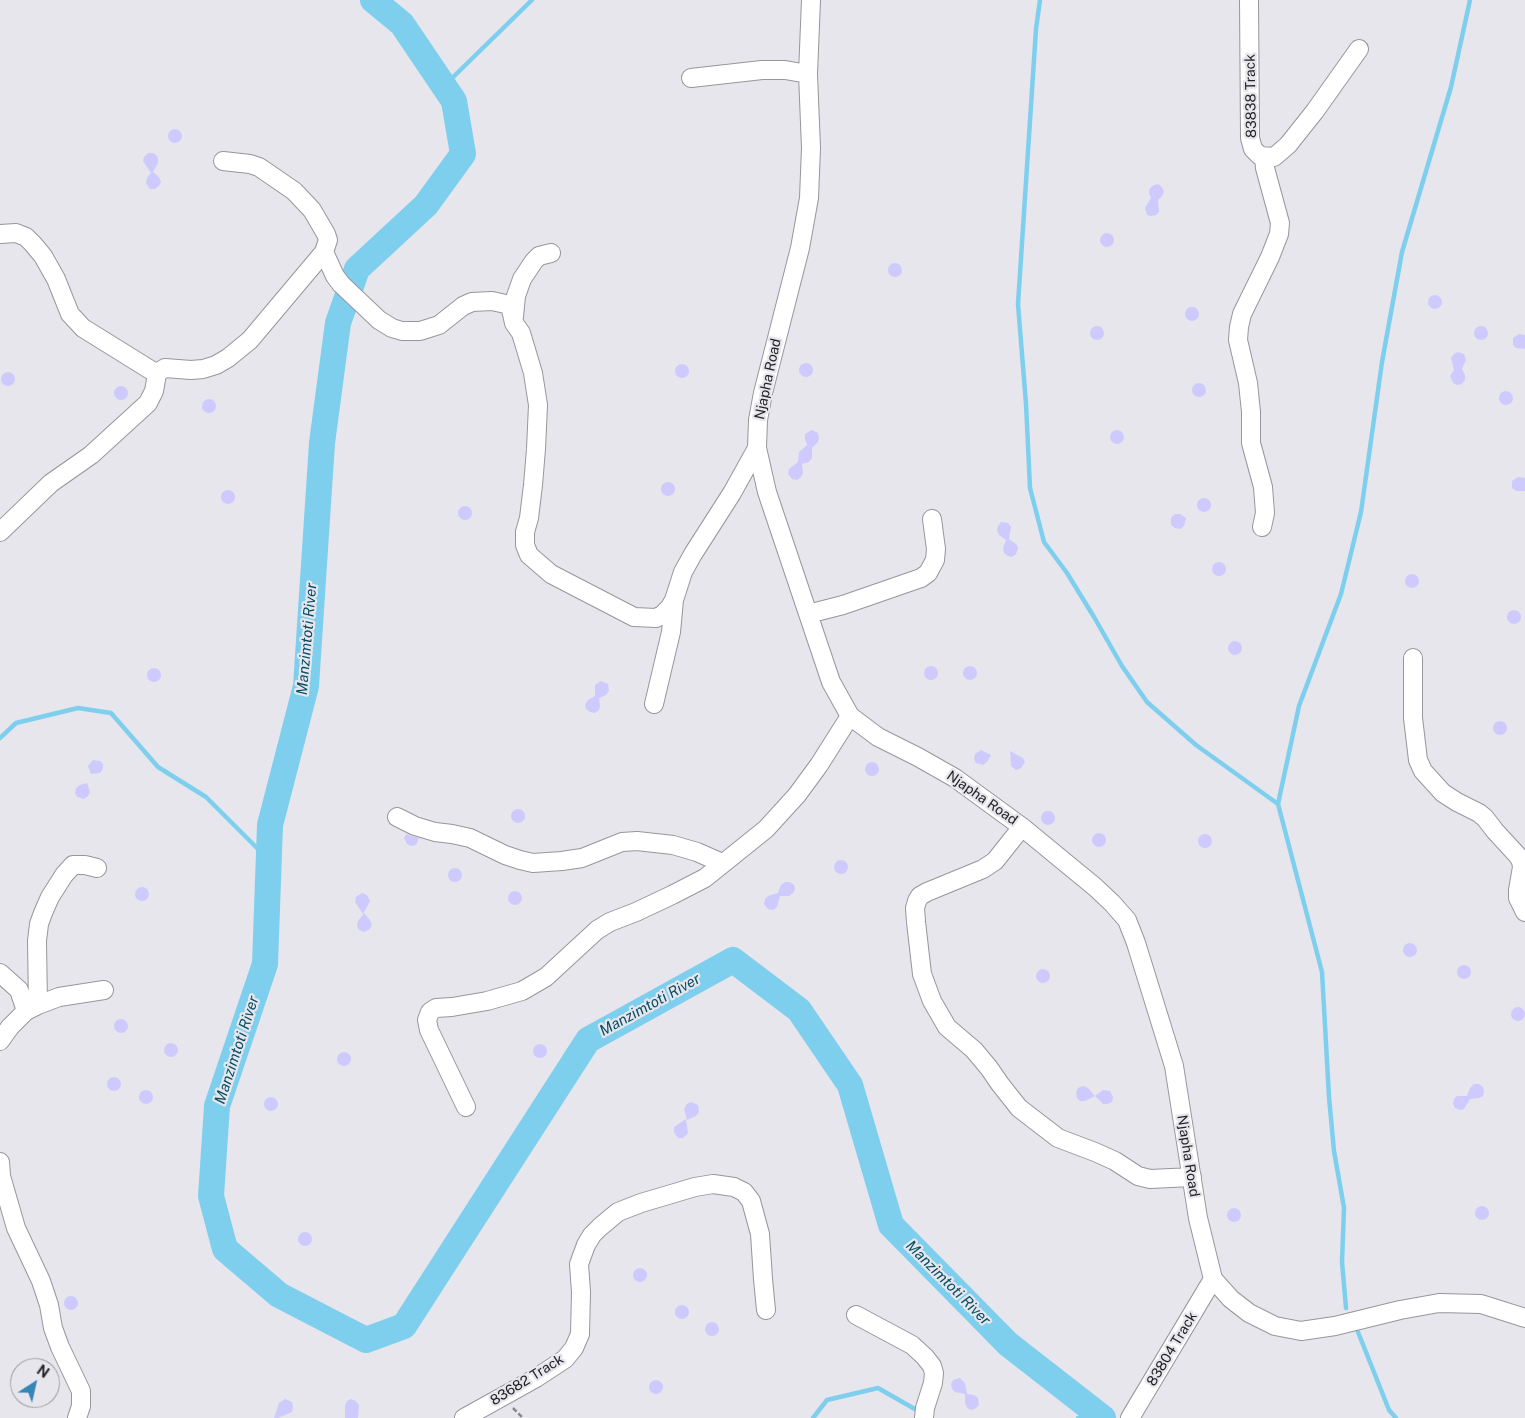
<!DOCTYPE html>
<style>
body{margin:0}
#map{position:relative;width:1525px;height:1418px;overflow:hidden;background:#e7e6ed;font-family:"Public Sans",sans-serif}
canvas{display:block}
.north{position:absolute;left:10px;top:1358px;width:50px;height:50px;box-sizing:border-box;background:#e7e6ed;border:1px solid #99989d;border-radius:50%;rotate:35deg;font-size:14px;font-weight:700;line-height:20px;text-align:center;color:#232325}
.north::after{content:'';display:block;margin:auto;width:18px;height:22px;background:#3585b7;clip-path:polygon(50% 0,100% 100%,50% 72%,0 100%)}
</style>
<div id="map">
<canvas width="1525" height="1418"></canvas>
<div class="north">N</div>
</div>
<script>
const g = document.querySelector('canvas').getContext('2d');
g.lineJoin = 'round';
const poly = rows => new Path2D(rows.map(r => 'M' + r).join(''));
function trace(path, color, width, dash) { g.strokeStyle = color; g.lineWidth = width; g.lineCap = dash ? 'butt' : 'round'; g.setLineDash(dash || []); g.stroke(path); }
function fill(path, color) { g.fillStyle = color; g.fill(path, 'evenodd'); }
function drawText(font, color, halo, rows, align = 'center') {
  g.font = font + ' "Public Sans",sans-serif'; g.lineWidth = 4.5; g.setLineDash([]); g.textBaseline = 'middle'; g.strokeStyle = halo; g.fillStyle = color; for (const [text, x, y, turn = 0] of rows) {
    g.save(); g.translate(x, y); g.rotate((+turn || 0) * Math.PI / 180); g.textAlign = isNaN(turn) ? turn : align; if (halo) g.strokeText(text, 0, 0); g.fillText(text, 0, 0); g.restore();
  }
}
trace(poly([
 [1040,0,1036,29,1018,304,1026,404,1030,488,1044,542,1067,573,1094,617,1122,666,1147,702,1196,745,1278,804,1322,972,1329,1097,1334,1151,1344,1208,1342,1262,1346,1308],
 [444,86,532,0],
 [0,738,16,723,78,708,111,713,158,767,206,797,268,859],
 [1278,804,1299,706,1341,594,1361,512,1382,362,1402,252,1451,87,1470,0],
 [1358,1332,1389,1410,1396,1418],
 [813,1418,827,1400,878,1388,920,1412],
 [1078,1418,1095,1412]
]), '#7ecfed', 4.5);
trace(poly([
 [373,0,402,24,454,101,463,154,426,205,357,269,338,323,322,443,306,686,270,825,265,964,217,1106,211,1196,225,1249,279,1295,366,1340,404,1326,588,1040,733,960,799,1010,850,1085,891,1225,1008,1344,1103,1418]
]), '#7ecfed', 26);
fill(poly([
 '168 136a7 7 0 1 1 14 0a7 7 0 1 1-14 0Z',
 [148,153,153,153,156,155,158,158,158,163,153,172,159,177,161,182,159,186,155,189,150,189,146,183,147,178,151,173,143,161,144,157],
 [1158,184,1162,187,1164,192,1162,196,1158,200,1159,212,1156,215,1151,216,1147,215,1145,208,1151,198,1149,193,1150,188,1154,185],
 '1100 240a7 7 0 1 1 14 0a7 7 0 1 1-14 0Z',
 '888 270a7 7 0 1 1 14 0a7 7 0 1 1-14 0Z',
 '1428 302a7 7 0 1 1 14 0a7 7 0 1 1-14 0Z',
 '1185 314a7 7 0 1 1 14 0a7 7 0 1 1-14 0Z',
 '1474 333a7 7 0 1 1 14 0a7 7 0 1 1-14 0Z',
 '1090 333a7 7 0 1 1 14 0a7 7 0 1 1-14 0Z',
 [1519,334,1525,335,1525,349,1516,348,1513,345,1513,338],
 [1458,352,1464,354,1466,360,1462,369,1465,375,1465,380,1462,384,1457,385,1453,383,1450,376,1454,370,1451,358,1454,354],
 '799 370a7 7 0 1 1 14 0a7 7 0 1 1-14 0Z',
 '675 371a7 7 0 1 1 14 0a7 7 0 1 1-14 0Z',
 '1 379a7 7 0 1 1 14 0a7 7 0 1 1-14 0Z',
 '1192 390a7 7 0 1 1 14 0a7 7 0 1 1-14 0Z',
 '114 393a7 7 0 1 1 14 0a7 7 0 1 1-14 0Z',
 '1499 398a7 7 0 1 1 14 0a7 7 0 1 1-14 0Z',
 '202 406a7 7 0 1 1 14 0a7 7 0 1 1-14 0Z',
 '1110 437a7 7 0 1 1 14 0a7 7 0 1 1-14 0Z',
 [812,430,818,433,819,438,818,442,812,448,812,458,809,462,802,464,803,473,801,477,797,480,792,479,788,474,789,469,798,462,799,452,807,445,805,439,805,434],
 [1518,477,1525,478,1525,491,1516,491,1512,488,1512,481],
 '661 489a7 7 0 1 1 14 0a7 7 0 1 1-14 0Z',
 '221 497a7 7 0 1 1 14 0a7 7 0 1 1-14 0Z',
 '1197 505a7 7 0 1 1 14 0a7 7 0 1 1-14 0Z',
 '458 513a7 7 0 1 1 14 0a7 7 0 1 1-14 0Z',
 [1175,514,1180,514,1186,518,1184,526,1180,529,1175,528,1171,525,1171,518],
 [1001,522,1008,523,1011,527,1009,539,1017,545,1018,549,1016,554,1012,557,1008,556,1004,553,1003,548,1006,540,999,535,997,530,998,526],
 '1212 569a7 7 0 1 1 14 0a7 7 0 1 1-14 0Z',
 '1405 581a7 7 0 1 1 14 0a7 7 0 1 1-14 0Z',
 '1507 617a7 7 0 1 1 14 0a7 7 0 1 1-14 0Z',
 '1228 648a7 7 0 1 1 14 0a7 7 0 1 1-14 0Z',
 '963 673a7 7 0 1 1 14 0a7 7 0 1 1-14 0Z',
 '924 673a7 7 0 1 1 14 0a7 7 0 1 1-14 0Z',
 '147 675a7 7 0 1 1 14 0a7 7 0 1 1-14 0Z',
 [601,681,608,684,609,691,606,695,599,698,600,706,599,710,595,713,590,712,586,709,585,705,588,700,595,696,595,685],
 '1493 728a7 7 0 1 1 14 0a7 7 0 1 1-14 0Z',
 [981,750,991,755,987,762,983,765,976,763,974,759,975,754],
 [1010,751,1023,758,1025,762,1021,768,1016,770,1011,766],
 [93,760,100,761,103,764,103,769,100,773,91,774,88,766],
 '865 769a7 7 0 1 1 14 0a7 7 0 1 1-14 0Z',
 [87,783,90,792,88,796,84,799,77,797,75,793,76,788,80,785],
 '511 816a7 7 0 1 1 14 0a7 7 0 1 1-14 0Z',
 '1041 818a7 7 0 1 1 14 0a7 7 0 1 1-14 0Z',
 '1092 840a7 7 0 1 1 14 0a7 7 0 1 1-14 0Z',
 '1198 841a7 7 0 1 1 14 0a7 7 0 1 1-14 0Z',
 [406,834,419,838,416,845,411,846,407,844,404,838],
 '834 867a7 7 0 1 1 14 0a7 7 0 1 1-14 0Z',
 '448 875a7 7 0 1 1 14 0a7 7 0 1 1-14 0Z',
 [785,882,790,882,794,885,795,889,793,893,789,896,780,896,777,907,773,910,768,909,764,904,765,899,768,896,778,893,781,885],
 '135 894a7 7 0 1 1 14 0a7 7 0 1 1-14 0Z',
 '508 898a7 7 0 1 1 14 0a7 7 0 1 1-14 0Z',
 [362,893,367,895,370,901,363,914,355,902,356,897],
 [364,913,370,920,372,925,370,929,364,932,359,930,357,926,358,921],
 '1403 950a7 7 0 1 1 14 0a7 7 0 1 1-14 0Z',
 '1457 972a7 7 0 1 1 14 0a7 7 0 1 1-14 0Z',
 '1036 976a7 7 0 1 1 14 0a7 7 0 1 1-14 0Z',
 '1511 1014a7 7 0 1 1 14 0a7 7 0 1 1-14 0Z',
 '114 1026a7 7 0 1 1 14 0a7 7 0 1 1-14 0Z',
 '164 1050a7 7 0 1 1 14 0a7 7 0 1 1-14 0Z',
 '533 1051a7 7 0 1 1 14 0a7 7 0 1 1-14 0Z',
 '337 1059a7 7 0 1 1 14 0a7 7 0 1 1-14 0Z',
 '107 1084a7 7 0 1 1 14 0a7 7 0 1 1-14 0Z',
 [1474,1084,1479,1084,1483,1087,1484,1091,1483,1096,1479,1098,1470,1099,1464,1109,1460,1110,1455,1108,1453,1104,1454,1099,1457,1096,1467,1096,1470,1088],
 [1083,1086,1088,1088,1095,1096,1103,1090,1110,1091,1113,1097,1112,1102,1108,1104,1103,1104,1095,1096,1085,1101,1080,1101,1077,1098,1076,1093,1078,1088],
 '139 1097a7 7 0 1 1 14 0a7 7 0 1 1-14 0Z',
 '264 1104a7 7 0 1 1 14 0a7 7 0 1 1-14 0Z',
 [691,1102,698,1105,699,1112,696,1116,687,1120,684,1109,687,1104],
 [686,1119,688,1133,683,1138,678,1138,674,1132,674,1127],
 '1475 1213a7 7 0 1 1 14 0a7 7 0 1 1-14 0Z',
 '1227 1215a7 7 0 1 1 14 0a7 7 0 1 1-14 0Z',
 '298 1239a7 7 0 1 1 14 0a7 7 0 1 1-14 0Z',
 '633 1275a7 7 0 1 1 14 0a7 7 0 1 1-14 0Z',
 '64 1303a7 7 0 1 1 14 0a7 7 0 1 1-14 0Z',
 '675 1312a7 7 0 1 1 14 0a7 7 0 1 1-14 0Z',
 '705 1329a7 7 0 1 1 14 0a7 7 0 1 1-14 0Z',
 [960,1378,965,1383,967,1394,974,1395,978,1398,979,1405,976,1408,972,1410,967,1408,965,1403,965,1394,955,1392,952,1389,951,1384,953,1380],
 '649 1387a7 7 0 1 1 14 0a7 7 0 1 1-14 0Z',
 [285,1399,292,1402,293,1407,292,1412,278,1418,274,1418,279,1403],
 [351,1399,356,1401,359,1405,358,1418,345,1418,345,1406,347,1401]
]), '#cecafd');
const minor = poly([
 [811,0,808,74,811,148,809,198,800,248,763,393,758,420,757,448,767,492,831,682,850,716,878,737,918,757,955,778,1022,827,1095,887,1112,903,1127,920,1136,943,1174,1066,1198,1218,1213,1279,1231,1299,1249,1313,1275,1326,1301,1331,1335,1326,1400,1310,1439,1303,1481,1304,1525,1318],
 [1249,0,1250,138,1253,149,1260,156,1274,157,1288,145,1315,111,1359,49],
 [691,78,762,70,785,70,808,74],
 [0,234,16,233,26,237,33,244,43,256,56,279,70,314,83,328,157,374],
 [324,252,335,276,341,284,379,320,392,328,402,331,420,331,439,325,463,306,472,302,492,301,510,305,514,323,521,333,533,373,538,405,536,449,533,485,529,518,525,532,525,545,529,555,551,574,634,617,656,618,662,615,670,607,674,600,683,572,693,554,732,493,757,448],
 [514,317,516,296,522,279,534,261,539,256,551,253],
 [1262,527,1265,513,1263,487,1251,443,1251,412,1248,383,1238,340,1239,327,1242,314,1270,257,1279,234,1280,223,1265,168,1264,157],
 [0,532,51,483,91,455,148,403,154,391,157,374,160,371,165,368,191,370,203,369,216,365,228,358,250,340,324,252,328,240,326,234,312,210,294,191,259,167,250,164,223,161],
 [808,614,843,605,921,578,928,573,935,560,936,549,932,519],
 [1413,658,1413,718,1418,760,1423,771,1443,793,1457,802,1479,813,1485,818,1495,831,1518,856,1521,861,1522,867,1518,890,1518,898,1525,912],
 [654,704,671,632,674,600],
 [397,817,415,826,435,832,452,834,470,838,505,855,520,860,533,863,562,861,582,858,622,842,637,841,673,845,697,852,722,863],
 [1022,827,995,861,983,869,927,892,920,896,917,901,915,908,916,922,922,974,932,1001,947,1027,974,1050,989,1068,1000,1084,1019,1108,1058,1138,1095,1152,1115,1161,1138,1176,1150,1179,1192,1177],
 [0,973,19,990,26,1011],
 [38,1005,37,941,39,924,43,913,50,897,64,875,73,865,85,865,97,868],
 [0,1041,10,1027,26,1011,38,1005,59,997,104,990],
 [466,1107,429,1030,427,1020,430,1012,436,1008,452,1007,487,1001,522,991,546,977,597,930,610,922,636,912,672,895,705,878,766,829,797,795,819,765,850,716],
 [0,1162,1,1176,16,1228,41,1281,49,1305,53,1328,60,1347,81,1391,81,1406,77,1418],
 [856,1315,912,1345,925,1357,932,1366,934,1373,933,1383,925,1408,924,1418],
 [464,1418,536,1378,565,1359,574,1348,580,1334,581,1292,579,1264,586,1245,592,1235,600,1227,618,1212,641,1203,695,1187,713,1184,734,1187,744,1192,751,1201,760,1234,763,1279,766,1310],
 [1130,1418,1213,1279]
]);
trace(minor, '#97969d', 20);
trace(poly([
 [513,1408,523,1418]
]), '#87868b', 2.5, [5, 2.5]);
trace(minor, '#fff', 18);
drawText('14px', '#232325', '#e7e6ed', [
 ["83838 Track",1251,96,-91],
 ["Njapha Road",768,379,-78],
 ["Njapha Road",982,798,35],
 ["Njapha Road",1188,1156,81],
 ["83804 Track",1172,1349,-59],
 ["83682 Track",527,1380,-32]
]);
drawText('italic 15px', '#044d62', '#e7e6ed', [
 ["Manzimtoti River",307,639,-85],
 ["Manzimtoti River",650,1005,-29],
 ["Manzimtoti River",237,1050,-72],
 ["Manzimtoti River",948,1283,45]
]);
</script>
